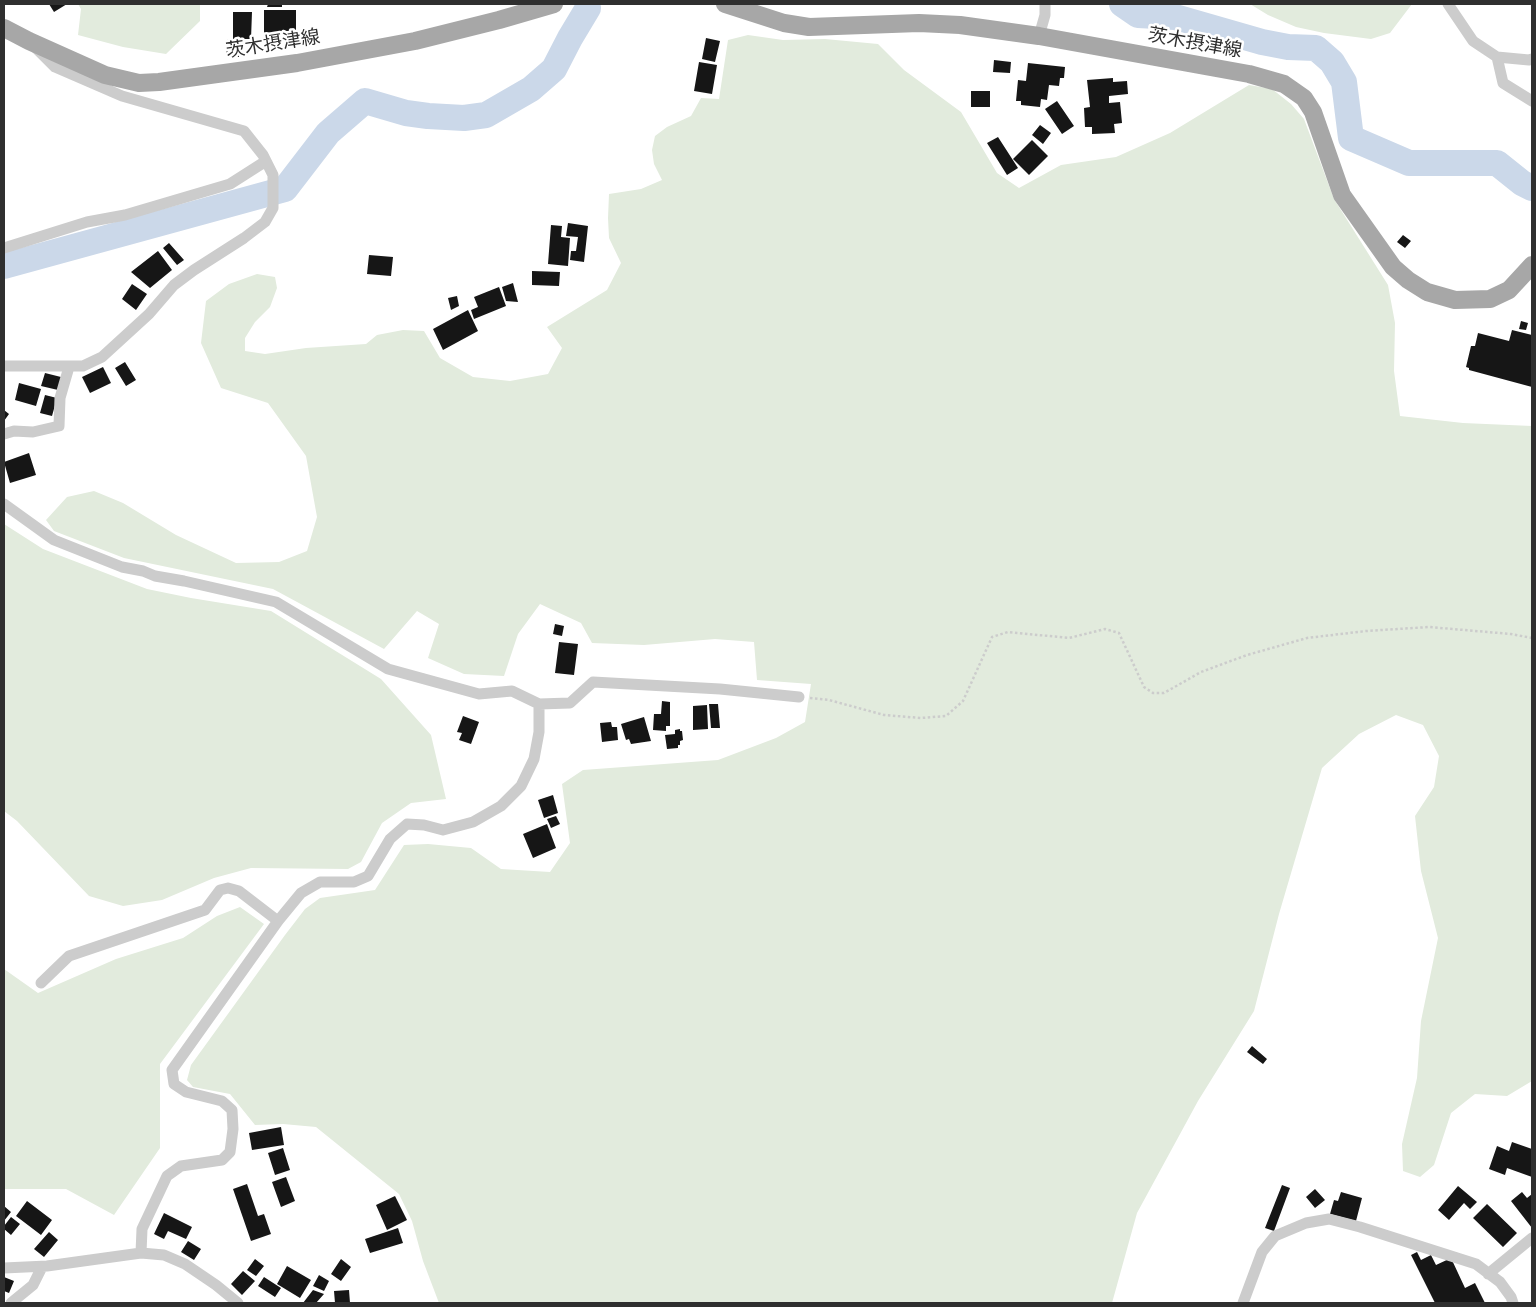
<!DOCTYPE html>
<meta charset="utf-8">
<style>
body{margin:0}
#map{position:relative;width:1536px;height:1307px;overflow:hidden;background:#fff;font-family:"Alegreya Sans",sans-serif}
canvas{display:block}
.frame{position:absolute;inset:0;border:5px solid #2f2f2f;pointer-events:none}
</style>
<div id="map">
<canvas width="1536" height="1307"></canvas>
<div class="frame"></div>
</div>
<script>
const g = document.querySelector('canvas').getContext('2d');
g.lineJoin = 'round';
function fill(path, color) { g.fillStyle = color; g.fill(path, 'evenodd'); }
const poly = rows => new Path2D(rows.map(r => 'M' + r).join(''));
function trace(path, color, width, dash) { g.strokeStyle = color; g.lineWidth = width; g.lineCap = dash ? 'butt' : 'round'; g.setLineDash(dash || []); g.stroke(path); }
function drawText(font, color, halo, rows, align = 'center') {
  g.font = font + ' "Alegreya Sans","Noto Sans JP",sans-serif'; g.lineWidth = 5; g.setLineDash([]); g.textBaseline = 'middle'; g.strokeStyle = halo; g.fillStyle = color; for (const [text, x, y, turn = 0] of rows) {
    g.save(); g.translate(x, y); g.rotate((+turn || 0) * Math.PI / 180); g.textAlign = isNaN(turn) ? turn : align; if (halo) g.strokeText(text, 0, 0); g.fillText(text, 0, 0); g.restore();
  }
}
fill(poly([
 [78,4,200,4,200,21,166,54,123,47,78,35,81,9],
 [1250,4,1412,4,1390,33,1371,39,1324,33,1296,27,1268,15],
 [748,35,783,40,825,39,878,44,904,70,961,112,997,173,1019,188,1061,165,1116,157,1170,133,1249,85,1272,89,1291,104,1304,119,1334,199,1388,285,1395,323,1394,371,1400,416,1463,423,1532,426,1532,1081,1507,1096,1475,1094,1451,1113,1434,1165,1420,1177,1403,1171,1402,1144,1417,1078,1421,1021,1438,938,1421,871,1415,816,1434,787,1439,756,1423,725,1396,715,1359,734,1322,768,1279,914,1254,1011,1198,1101,1137,1213,1112,1303,439,1303,423,1261,412,1221,399,1194,316,1127,283,1124,255,1125,230,1094,193,1087,187,1080,191,1065,285,935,305,909,320,898,375,890,404,845,428,844,471,848,501,869,550,872,570,843,562,784,583,770,718,760,776,738,805,722,811,684,757,680,754,642,715,639,644,645,592,643,581,623,540,604,518,634,504,676,464,674,428,658,439,624,417,611,384,649,273,589,124,558,54,531,46,520,67,497,94,491,123,503,176,535,236,563,279,562,307,551,317,517,306,456,268,403,221,388,201,343,206,301,229,284,257,274,275,277,277,288,270,307,255,322,245,338,245,351,265,354,306,348,366,344,377,335,403,330,424,331,440,358,473,377,510,381,548,374,562,348,547,327,607,290,621,263,609,238,608,218,609,194,641,189,662,180,654,164,652,150,655,136,667,127,691,116,701,98,719,99,728,40],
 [4,524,43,549,147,589,191,598,271,611,381,679,431,735,446,799,411,803,382,823,361,862,348,869,251,868,214,878,162,900,123,906,89,896,17,821,4,811],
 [240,907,264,924,160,1064,160,1148,114,1215,66,1189,4,1189,4,969,38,993,116,959,183,938,217,916]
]), '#e2ebdd');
trace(poly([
 [1122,4,1138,15,1175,17,1262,42,1288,47,1316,48,1332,62,1344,82,1351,138,1409,163,1497,163,1522,183,1532,188],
 [4,266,285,189,328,133,365,101,406,113,428,116,464,118,486,115,531,89,554,69,570,38,588,8]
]), '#cbd8e9', 26);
fill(poly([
 [49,4,67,4,54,12],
 [268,4,282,4,282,7,267,7],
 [264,10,296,10,296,38,264,39],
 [233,12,252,12,251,39,233,39],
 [706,38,720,41,715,62,702,59],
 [228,39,240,40,239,57,226,56],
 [994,60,1011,62,1010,73,993,72],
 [699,62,717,65,712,94,694,91],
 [1028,63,1065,67,1064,78,1060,78,1059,86,1049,85,1047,100,1041,99,1040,107,1021,105,1021,101,1016,101,1018,80,1026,81],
 [1113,78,1113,82,1127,81,1128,94,1109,96,1109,103,1120,102,1122,123,1114,124,1115,133,1092,134,1092,127,1085,127,1084,108,1090,107,1087,80],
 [971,91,990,91,990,107,971,107],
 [1057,101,1074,126,1062,134,1045,109],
 [1040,125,1051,133,1043,144,1032,135],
 [998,137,1018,168,1007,175,987,143],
 [1032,140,1048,156,1029,175,1013,159],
 [568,223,588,226,584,262,570,260,571,251,576,251,578,237,566,236],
 [551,225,562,226,561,237,570,238,568,266,548,264],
 [1403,235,1411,241,1405,248,1397,242],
 [169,243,184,260,177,265,163,248],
 [158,251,172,270,150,288,131,272],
 [369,255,393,257,391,276,367,274],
 [532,271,560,272,559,286,532,285],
 [513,283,518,302,506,301,502,287],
 [132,284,147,294,136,310,122,299],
 [499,287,506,306,474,319,471,310,478,307,474,297],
 [457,296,459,306,451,310,448,298],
 [468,310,478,331,443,350,433,329],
 [1521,321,1528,323,1526,330,1519,329],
 [1512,330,1532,335,1532,387,1469,370,1469,368,1466,367,1471,346,1475,346,1478,333,1509,341],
 [125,362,136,380,126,386,115,368],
 [103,367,111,383,90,393,82,377],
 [45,373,61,377,58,390,41,386],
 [19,383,41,389,36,406,15,400],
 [45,395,57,398,52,416,40,413],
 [4,410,9,414,4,421],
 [29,453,36,475,10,483,4,462],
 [555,624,564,626,562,636,553,634],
 [559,642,578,644,574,675,555,673],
 [662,701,670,702,670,726,666,726,666,731,653,730,654,714,661,714],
 [709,704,718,704,720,728,711,728],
 [707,705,708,729,693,730,693,706],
 [463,716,479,722,471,744,459,740,462,733,457,732],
 [644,717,651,741,631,744,629,739,626,740,621,724],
 [611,722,612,727,617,727,618,740,602,742,600,723],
 [680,729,680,731,682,731,683,740,680,741,680,745,678,745,678,748,667,749,665,735,675,734,675,730],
 [553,795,558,813,544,818,538,800],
 [556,816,560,824,551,828,547,819],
 [547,824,556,848,533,858,523,834],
 [1252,1046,1267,1059,1263,1064,1247,1052],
 [281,1127,284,1145,252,1150,249,1133],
 [1512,1142,1532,1149,1532,1177,1507,1168,1505,1175,1489,1169,1497,1146,1509,1151],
 [283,1148,290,1170,275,1175,268,1153],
 [286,1177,295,1201,281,1207,272,1182],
 [247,1184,258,1216,264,1214,271,1234,251,1241,233,1189],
 [1282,1185,1290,1188,1274,1231,1265,1228],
 [1458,1186,1477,1202,1470,1209,1464,1203,1449,1220,1438,1210],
 [1315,1189,1325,1200,1315,1208,1306,1197],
 [1341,1192,1362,1198,1356,1221,1330,1214,1334,1200,1338,1201],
 [1522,1192,1527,1198,1532,1194,1532,1228,1511,1201],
 [395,1196,407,1220,387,1230,376,1205],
 [27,1201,52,1220,41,1235,16,1216],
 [1487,1204,1517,1233,1503,1247,1473,1218],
 [4,1206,11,1212,4,1221],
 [164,1213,192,1227,186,1239,168,1231,164,1239,154,1234],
 [11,1217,20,1224,11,1235,4,1229,4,1226],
 [398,1228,403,1243,370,1253,365,1239],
 [49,1232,58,1240,44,1257,34,1249],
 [188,1241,201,1249,194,1260,181,1252],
 [1417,1252,1421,1260,1431,1255,1436,1265,1451,1258,1465,1288,1475,1283,1485,1303,1435,1303,1411,1255],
 [255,1259,264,1266,256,1276,247,1270],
 [341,1259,351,1267,341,1281,331,1274],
 [287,1266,311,1280,300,1298,277,1284],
 [243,1271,255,1281,242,1295,231,1284],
 [319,1275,329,1281,324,1291,313,1286],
 [4,1277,14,1281,9,1293,4,1291],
 [264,1277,281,1288,275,1297,258,1286],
 [313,1290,324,1294,316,1303,303,1303],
 [349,1290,350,1303,335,1303,334,1291]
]), '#161616');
trace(poly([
 [810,698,829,700,884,715,921,718,946,716,963,701,992,637,1008,632,1069,638,1105,629,1119,633,1144,687,1153,693,1164,693,1201,672,1247,655,1307,638,1366,631,1429,627,1511,634,1532,638]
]), '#ccc', 2.5, [2.5, 2.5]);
trace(poly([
 [1448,4,1473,41,1497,57,1529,60,1532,59],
 [1039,36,1045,15,1045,4],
 [1497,57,1503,83,1532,101],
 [4,248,87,222,125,215,230,184,266,161],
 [4,366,83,366,102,357,149,314,174,285,194,270,244,238,265,222,273,208,273,175,263,155,244,131,122,96,55,67,36,48],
 [4,434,14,431,33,432,59,426,60,398,69,367],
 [4,504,54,540,122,567,143,571,155,576,184,581,276,602,388,669,479,694,512,691,539,704,570,703,593,682,720,689,799,697],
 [41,983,69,956,205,910,220,890,228,888,239,891,278,921],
 [141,1253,142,1229,167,1176,181,1166,222,1160,230,1152,233,1129,232,1110,222,1101,186,1092,174,1084,172,1070,278,921,301,893,320,882,354,882,368,876,390,839,407,824,424,825,443,830,473,822,501,806,521,786,534,759,539,732,539,704],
 [4,1268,47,1266,141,1253,164,1255,185,1264,216,1285,238,1303],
 [1488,1274,1532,1238],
 [11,1303,33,1285,42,1267],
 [1243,1303,1262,1252,1275,1236,1306,1223,1329,1219,1360,1227,1476,1264,1500,1282,1511,1297,1513,1303]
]), '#ccc', 11);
trace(poly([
 [725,4,784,23,809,27,919,23,960,25,1039,36,1249,74,1284,84,1304,98,1313,112,1342,195,1393,267,1408,280,1427,292,1455,300,1490,299,1509,290,1532,265],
 [4,28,29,41,105,75,139,83,159,82,297,63,415,41,499,20,554,4]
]), '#a7a7a7', 18);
drawText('19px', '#2f2f2f', '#fff', [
 ["茨木摂津線",1195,43,10],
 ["茨木摂津線",273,44,-9]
]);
</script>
